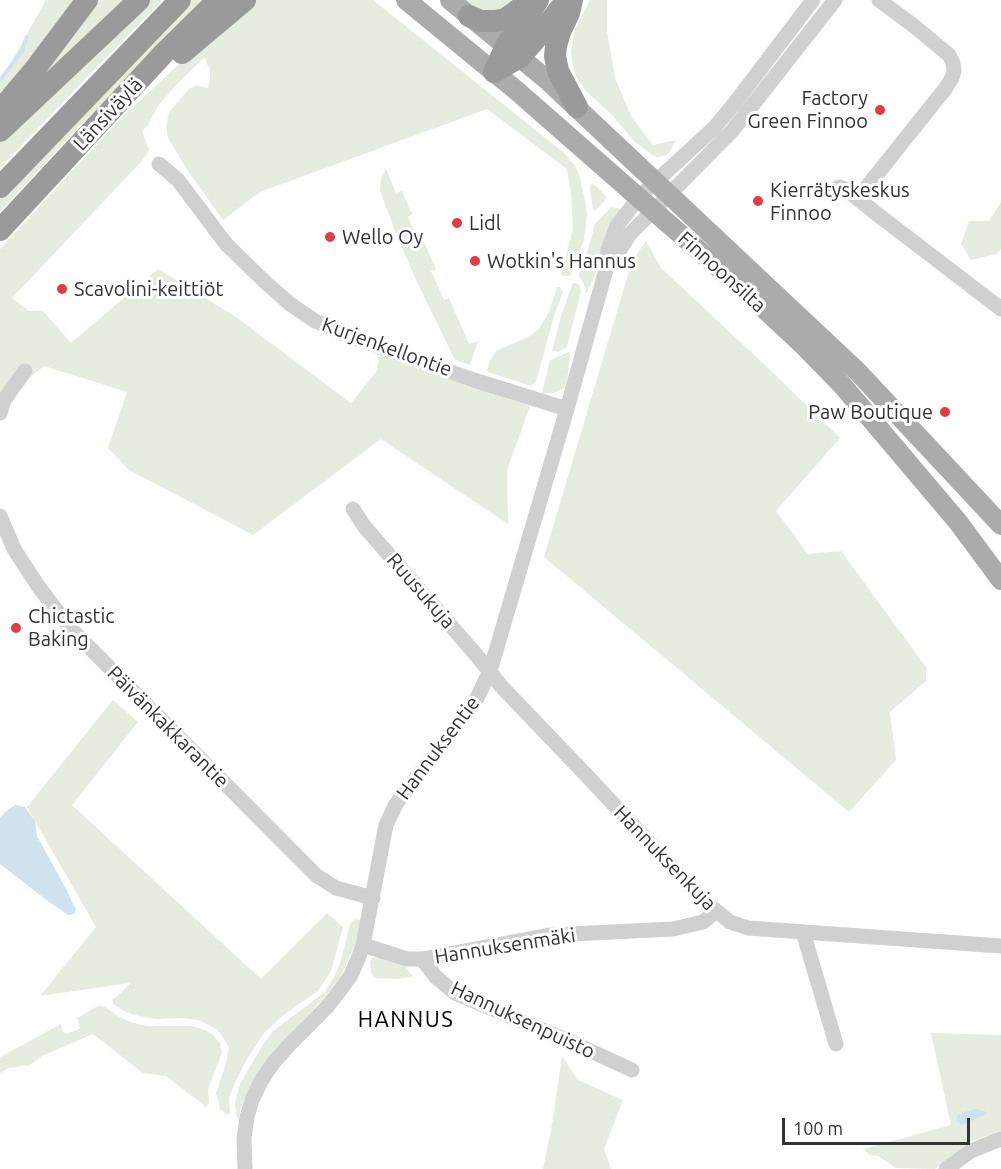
<!DOCTYPE html>
<meta charset="utf-8">
<style>
body{margin:0}
#map{position:relative;width:1001px;height:1169px;overflow:hidden;background:#fff;font-family:Ubuntu,sans-serif}
canvas{display:block}
.scale{position:absolute;left:782px;top:1118px;width:188px;height:27px;box-sizing:border-box;border:3px solid #333;border-top:0;padding-left:8px;font-size:18px;line-height:21px;white-space:nowrap;color:#333;-webkit-text-stroke:4px #fff;paint-order:stroke}
</style>
<div id="map">
<canvas width="1001" height="1169"></canvas>
<div class="scale">100 m</div>
</div>
<script>
const g = document.querySelector('canvas').getContext('2d');
g.lineJoin = 'round';
function fill(path, color) { g.fillStyle = color; g.fill(path, 'evenodd'); }
const poly = rows => new Path2D(rows.map(r => 'M' + r).join(''));
function trace(path, color, width, dash) { g.strokeStyle = color; g.lineWidth = width; g.lineCap = dash ? 'butt' : 'round'; g.setLineDash(dash || []); g.stroke(path); }
function drawText(font, color, halo, rows, align = 'center') {
  g.font = font + ' Ubuntu,sans-serif'; g.lineWidth = 6; g.setLineDash([]); g.textBaseline = 'middle'; g.strokeStyle = halo; g.fillStyle = color; for (const [text, x, y, turn = 0] of rows) {
    g.save(); g.translate(x, y); g.rotate((+turn || 0) * Math.PI / 180); g.textAlign = isNaN(turn) ? turn : align; if (halo) g.strokeText(text, 0, 0); g.fillText(text, 0, 0); g.restore();
  }
}
fill(poly([
 [46,0,76,0,0,95,0,82],
 [96,0,123,0,22,101],
 [149,0,163,0,89,75,0,168,0,139],
 [192,0,204,0,74,132,0,212,0,199,99,94],
 [255,0,373,0,564,153,575,166,579,174,584,196,587,213,584,240,570,276,563,276,561,274,573,229,571,194,567,169,487,109,260,192,223,220,188,171,168,138,166,126,169,112,190,88,197,85,208,88,210,81,210,69,207,64,205,57,177,84,158,106,148,125,142,131,149,150,141,162,12,298,29,311,43,311,71,343,158,269,236,317,351,403,376,372,380,354,530,406,507,470,508,524,381,439,253,535,129,470,108,448,127,392,44,366,0,401,0,249,123,116,199,46],
 [462,0,521,0,490,13,477,8],
 [590,0,607,0,607,31,615,78,632,118,653,145,676,140,669,153,664,156,657,157,651,154,634,141,613,116,587,92,577,78,573,68,571,54,572,42,576,28],
 [386,169,396,193,402,191,412,214,408,217,418,239,422,238,436,269,431,271,444,300,449,298,469,344,478,341,470,365,455,360,416,280,394,228,380,191,381,179],
 [592,183,605,195,606,198,604,202,595,211,593,210,590,189,590,186],
 [1001,202,1001,249,996,254,971,260,961,244,969,221,989,221],
 [611,207,620,209,607,238,601,260,587,293,585,292,586,289,583,282,579,276,579,270,586,255,592,236,594,225],
 [646,241,661,268,767,367,840,438,776,511,808,554,841,551,926,667,926,681,890,712,896,760,849,812,544,557,632,261],
 [573,283,579,284,581,291,567,347,558,352,552,351,561,316],
 [557,287,560,287,563,292,554,316,536,382,531,386,488,372,487,370,491,358,496,351,528,337,539,329,549,312],
 [569,352,570,352,568,373,566,384,564,388,557,392,553,393,542,393,550,360],
 [113,700,138,722,72,805,261,979,327,913,343,927,331,971,318,991,285,1014,264,1033,247,1059,235,1083,229,1097,230,1114,227,1115,220,1109,216,1093,226,1063,229,1047,217,1029,198,1020,180,1018,156,1019,134,1015,124,1011,114,1005,112,1000,122,992,130,983,40,996,96,927,27,807],
 [356,919,360,920,361,924,355,944,341,976,322,1000,275,1049,262,1065,245,1097,240,1110,239,1119,236,1115,235,1103,239,1086,246,1073,264,1043,274,1030,320,996,326,990,334,977,341,961,350,924],
 [378,957,406,967,413,976,399,979,374,978,371,972,370,962,372,958],
 [98,1006,105,1007,121,1018,133,1023,148,1026,192,1026,207,1031,213,1035,220,1043,222,1053,209,1086,208,1091,209,1103,206,1107,166,1076,143,1073,93,1034,42,1056,30,1065,9,1068,0,1073,0,1057,61,1024,62,1031,66,1034,77,1030,80,1028,77,1018],
 [931,1033,1001,1035,1001,1131,972,1141,935,1169,896,1168,878,1156,870,1155,863,1149,951,1125],
 [562,1056,578,1080,623,1100,604,1149,611,1169,543,1169,553,1119]
]), '#e6ecdf');
fill(poly([
 [15,805,25,807,35,821,37,836,65,887,76,910,74,914,68,915,49,902,0,864,0,818,5,812],
 [976,1109,986,1112,984,1115,962,1125,956,1121,957,1116,965,1112]
]), '#cfe2ee');
trace(poly([
 [0,80,22,51,27,37]
]), '#cfe2ee', 4);
trace(poly([
 [159,164,178,180,226,244,264,281,290,304,315,321,349,336,474,380,567,409],
 [837,188,840,187,848,191,877,214,1001,309],
 [858,198,945,89,952,78,954,71,953,63,949,55,914,26,879,0],
 [607,266,619,251,630,234,732,131,835,0],
 [0,413,4,400,25,371],
 [353,509,364,526,478,657,501,686,589,778,702,899,730,922,748,928,1001,946],
 [0,516,14,549,38,586,70,628,317,876,336,888,373,898],
 [803,932,836,1044],
 [363,945,407,959,422,959,550,935,673,929,703,922,716,911],
 [422,959,435,976,455,993,571,1042,632,1070],
 [245,1169,244,1138,247,1117,252,1100,261,1081,273,1063,290,1044,327,1007,344,985,351,975,358,959,363,945,386,825,396,804,463,718,477,698,490,671,567,409,607,266,608,250,617,226,639,197,714,128,734,104,813,0],
 [946,1169,971,1151,1001,1139]
]), '#d0d0d0', 15);
trace(poly([
 [406,0,517,91,744,290,804,346,843,386,958,522,1001,580],
 [450,0,546,79,858,372,1001,525]
]), '#ababab', 20);
trace(poly([
 [572,0,569,13,560,32,556,46,555,56,558,71,577,107],
 [469,16,481,21,496,21,505,19,511,15,530,1],
 [182,53,245,0],
 [494,72,520,57,535,40,563,5],
 [494,72,506,46,538,0],
 [0,111,35,69,87,0],
 [0,131,139,0],
 [0,187,180,0],
 [0,230,164,53,218,0]
]), '#9a9a9a', 22);
for (const [x, y, r, color] of [
 [880,110,6,"#e63946"],
 [758,201,6,"#e63946"],
 [457,223,6,"#e63946"],
 [330,237,6,"#e63946"],
 [475,261,6,"#e63946"],
 [62,289,6,"#e63946"],
 [945,412,6,"#e63946"],
 [16,628,6,"#e63946"]
]) { const dot = new Path2D(); dot.arc(x, y, r, 0, 2 * Math.PI); g.fillStyle = color; g.fill(dot); trace(dot, '#fff', 2); }
drawText('20px', '#333', '#fff', [
 ["Factory",868,98,"right"],
 ["Green Finnoo",868,121,"right"],
 ["Kierrätyskeskus",770,190],
 ["Finnoo",770,213],
 ["Lidl",469,223],
 ["Wello Oy",342,237],
 ["Wotkin's Hannus",487,261],
 ["Scavolini-keittiöt",74,289],
 ["Paw Boutique",933,412,"right"],
 ["Chictastic",28,616],
 ["Baking",28,639]
], 'left');
drawText('20px', '#333', '#fff', [
 ["Länsiväylä",108,114,-47],
 ["Finnoonsilta",722,272,42],
 ["Kurjenkellontie",387,347,20],
 ["Ruusukuja",421,591,49],
 ["Päivänkakkarantie",168,727,45],
 ["Hannuksentie",438,748,-53],
 ["Hannuksenkuja",665,858,46],
 ["Hannuksenmäki",505,946,-9],
 ["Hannuksenpuisto",523,1020,25]
]);
g.letterSpacing = '1.5px';
drawText('22px', '#000', '#fff', [
 ["HANNUS",406,1020]
]);
g.letterSpacing = '0px';
</script>
